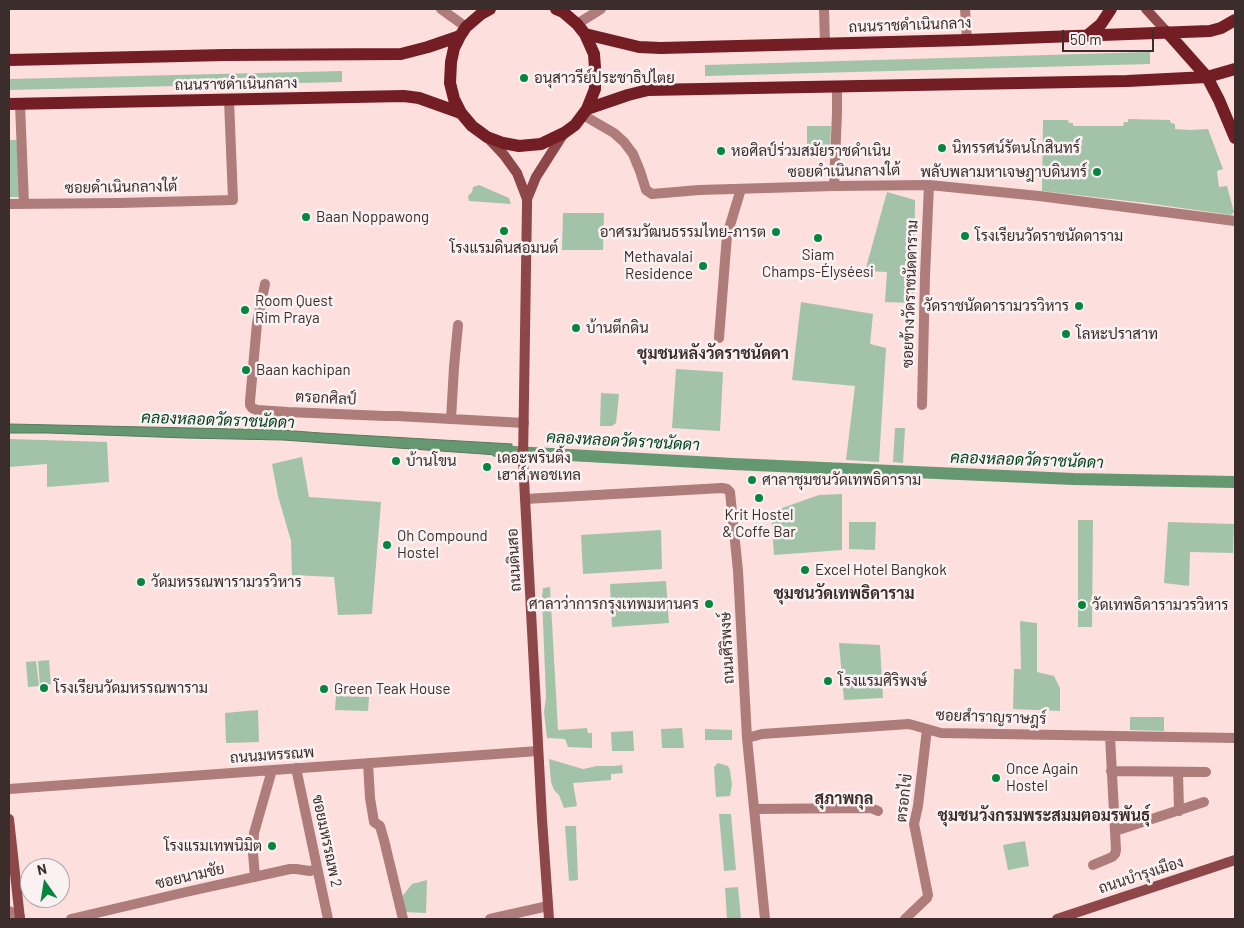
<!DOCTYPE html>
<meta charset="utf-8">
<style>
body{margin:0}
#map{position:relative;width:1244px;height:928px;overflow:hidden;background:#fddfde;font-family:Barlow,sans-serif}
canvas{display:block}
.frame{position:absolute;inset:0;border:10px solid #3b2d2c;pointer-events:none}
.north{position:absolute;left:20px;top:858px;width:50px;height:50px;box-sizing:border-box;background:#faf2f2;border:1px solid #aea3a3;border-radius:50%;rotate:347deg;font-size:14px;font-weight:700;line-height:20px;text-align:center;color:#3b2d2c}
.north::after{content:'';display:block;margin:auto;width:18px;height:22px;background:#06853f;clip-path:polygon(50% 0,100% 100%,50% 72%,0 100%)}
.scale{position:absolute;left:1062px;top:30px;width:92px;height:22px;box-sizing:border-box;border:2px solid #3b2d2c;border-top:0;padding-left:6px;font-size:15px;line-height:18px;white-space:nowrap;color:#3b2d2c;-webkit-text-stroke:4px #faf2f2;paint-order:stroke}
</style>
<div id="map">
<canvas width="1244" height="928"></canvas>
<div class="frame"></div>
<div class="north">N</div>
<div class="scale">50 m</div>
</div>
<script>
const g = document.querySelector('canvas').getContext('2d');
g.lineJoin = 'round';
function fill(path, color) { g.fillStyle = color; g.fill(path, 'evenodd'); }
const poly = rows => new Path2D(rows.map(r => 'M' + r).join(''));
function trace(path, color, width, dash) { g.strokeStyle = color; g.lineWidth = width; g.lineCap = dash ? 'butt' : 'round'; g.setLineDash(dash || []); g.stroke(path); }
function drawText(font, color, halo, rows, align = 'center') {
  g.font = font + ' Barlow,Sarabun,sans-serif'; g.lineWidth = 5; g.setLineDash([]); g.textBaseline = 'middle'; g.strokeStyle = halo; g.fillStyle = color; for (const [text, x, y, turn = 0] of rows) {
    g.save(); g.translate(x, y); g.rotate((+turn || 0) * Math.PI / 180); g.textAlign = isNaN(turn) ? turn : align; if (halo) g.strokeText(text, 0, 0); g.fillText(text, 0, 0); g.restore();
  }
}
fill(poly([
 [1150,52,1150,64,705,76,705,65],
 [342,71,342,82,9,90,9,79],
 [1128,119,1170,120,1171,123,1175,124,1175,129,1190,130,1208,129,1223,169,1217,171,1219,187,1227,186,1234,212,1231,215,1146,203,1042,191,1043,120,1068,120,1069,123,1073,123,1073,126,1123,126,1124,122,1128,122],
 [807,126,831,126,830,152,807,153],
 [9,140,19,140,21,197,9,197],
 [479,185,509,198,511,204,469,201,468,196,472,192,473,187],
 [887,192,915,200,914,303,885,302,887,272,865,271],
 [563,213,604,213,603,250,562,250],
 [801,302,873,314,870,344,886,348,879,462,846,460,855,386,792,380],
 [676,369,723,372,720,431,672,428],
 [601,393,619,394,616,423,612,426,600,426],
 [895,428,905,428,903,463,893,462],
 [9,439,107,442,109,482,47,487,47,464,9,467],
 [302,457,309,497,381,502,372,614,338,615,334,577,292,575,291,541,278,496,272,464],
 [842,494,842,550,774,555,771,512,819,495],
 [1078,520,1093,520,1092,627,1078,627],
 [849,522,876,522,875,550,849,549],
 [1168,522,1234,524,1233,553,1190,552,1189,586,1164,583],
 [661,530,662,569,583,574,581,535],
 [666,581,669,623,612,627,610,584],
 [550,587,558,730,587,728,588,733,592,733,592,748,568,747,565,739,547,738,544,712,546,697,542,597,543,588],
 [1020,621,1037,623,1037,672,1054,676,1060,688,1060,711,1013,709,1014,669,1021,669],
 [839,643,880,645,883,698,844,700],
 [49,660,51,684,40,686,38,661],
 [36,661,39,686,28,687,26,662],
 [336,696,369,697,368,711,335,710],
 [258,710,259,742,226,743,225,713],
 [1130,717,1164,717,1164,731,1130,730],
 [682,728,684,748,662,748,661,729],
 [705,729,732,730,732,740,705,740],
 [633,731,634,751,612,751,611,732],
 [549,759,583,769,597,766,615,766,622,765,623,773,611,774,611,780,573,783,577,806,564,808,559,795,554,790,551,782],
 [718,763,728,766,730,770,732,785,730,796,716,797,714,767],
 [719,814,731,814,736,870,724,871],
 [565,826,576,826,578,880,569,881],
 [1025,841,1029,866,1008,870,1003,845],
 [427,880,426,913,403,912,400,899,412,884],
 [738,887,741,919,727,919,725,888]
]), '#a2c3a8');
const water = poly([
 [9,424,281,430,321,433,512,444,512,456,283,440,186,438,48,433,9,433,9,424]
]);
fill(water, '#659770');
trace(water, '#58775c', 1);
trace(poly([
 [496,451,733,464,1073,479,1235,482]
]), '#659770', 12);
trace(poly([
 [441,9,466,27],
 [824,9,825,44],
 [965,9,967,40],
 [577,24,601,9],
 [20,104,24,204],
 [583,115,614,133,624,142,633,154,640,171,646,190,652,194,699,190,834,186,929,185,1039,196,1235,221],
 [834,186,837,113,837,87],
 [9,204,119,203,233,200,229,100],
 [265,284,257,323,250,401,250,405,252,408,257,410,288,412,385,416,397,416,524,423],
 [719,338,727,235,741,189],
 [922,405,925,276,929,185],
 [451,419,454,367,458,325],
 [525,499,722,488,727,489,730,492,738,571,747,738,765,919],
 [747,738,762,734,909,724,941,733,1235,738],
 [368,763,370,798,374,822,380,826,384,840,403,919],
 [296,768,328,919],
 [1111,771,1206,772],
 [1178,772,1179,811],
 [9,789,538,751],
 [754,809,871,808,878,811],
 [1115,831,1204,802],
 [1093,865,1112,857,1115,854,1116,850,1110,736],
 [255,877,253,853,254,833,272,770],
 [9,911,20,917],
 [71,919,186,892,290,869,296,869,310,871,317,869],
 [490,919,548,906],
 [905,919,927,898,928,895,914,824,918,806,927,729]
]), '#ae7c7a', 10);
trace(poly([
 [1146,9,1167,32],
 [487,137,504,155,517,173,527,199],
 [9,819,20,919],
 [549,919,542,819,523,460,527,206,527,199,536,177,564,133],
 [1057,919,1235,860]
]), '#8d4748', 10);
trace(poly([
 [490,9,481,14,466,27,460,36,454,48,451,62,450,83,454,99,461,113,472,126,487,137,503,143,519,146,541,144,564,133,575,125,587,109,595,89,595,68,594,54,585,34,577,24,563,12,556,9],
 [1167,32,1207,77,1219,100,1235,138],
 [585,34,639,47,661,48,967,40,1210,31,1221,28,1235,20],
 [1089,34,1101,24,1111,9],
 [9,60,225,55,401,54,428,47,460,36],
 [9,104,404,96,419,98,461,113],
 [587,109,628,95,648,90,1127,81,1207,77,1235,69]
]), '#731e24', 12);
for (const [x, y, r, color] of [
 [524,78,5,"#06853f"],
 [942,148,5,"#06853f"],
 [721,151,5,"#06853f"],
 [1097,172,5,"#06853f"],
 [306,217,5,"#06853f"],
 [504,231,5,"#06853f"],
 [776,232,5,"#06853f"],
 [965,236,5,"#06853f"],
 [818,238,5,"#06853f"],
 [703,266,5,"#06853f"],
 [1079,306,5,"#06853f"],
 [245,310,5,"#06853f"],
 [576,328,5,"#06853f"],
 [1066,334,5,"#06853f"],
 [246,370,5,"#06853f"],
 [396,461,5,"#06853f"],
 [487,467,5,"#06853f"],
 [752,480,5,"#06853f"],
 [759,498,5,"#06853f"],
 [387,545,5,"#06853f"],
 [805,570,5,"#06853f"],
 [141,582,5,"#06853f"],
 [709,604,5,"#06853f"],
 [1082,605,5,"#06853f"],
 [828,681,5,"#06853f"],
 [44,688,5,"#06853f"],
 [324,689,5,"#06853f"],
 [996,778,5,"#06853f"],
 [272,846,5,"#06853f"]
]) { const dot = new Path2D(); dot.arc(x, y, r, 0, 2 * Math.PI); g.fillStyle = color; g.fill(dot); trace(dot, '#faf2f2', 2); }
drawText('15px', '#3b2d2c', '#faf2f2', [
 ["ถนนราชดำเนินกลาง",910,25,-2],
 ["ถนนราชดำเนินกลาง",236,84,-1],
 ["ซอยดำเนินกลางใต้",844,171,-1],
 ["ซอยดำเนินกลางใต้",121,187,-1],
 ["ซอยข้างวัดราชนัดดาราม",910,294,-88],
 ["ตรอกศิลป์",326,398,3],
 ["ถนนดินสอ",514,560,-93],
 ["ถนนศิริพงษ์",727,648,-93],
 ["ซอยสำราญราษฎร์",991,717,2],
 ["ถนนมหรรณพ",272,755,-4],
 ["ตรอกไข่",904,798,-83],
 ["ซอยมหรรณพ 2",327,841,78],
 ["ถนนบำรุงเมือง",1141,875,-18],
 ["ซอยนามชัย",190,876,-13]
]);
drawText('15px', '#3b2d2c', '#faf2f2', [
 ["อนุสาวรีย์ประชาธิปไตย",534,78],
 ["นิทรรศน์รัตนโกสินทร์",952,148],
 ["หอศิลป์ร่วมสมัยราชดำเนิน",731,151],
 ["พลับพลามหาเจษฎาบดินทร์",1087,172,"right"],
 ["Baan Noppawong",316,217],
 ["อาศรมวัฒนธรรมไทย-ภารต",766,232,"right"],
 ["โรงเรียนวัดราชนัดดาราม",975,236],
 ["โรงแรมดินสอมนต์",504,248,"center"],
 ["Siam",818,255,"center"],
 ["Champs-Élyséesi",818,272,"center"],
 ["Methavalai",693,257,"right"],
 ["Residence",693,274,"right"],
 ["Room Quest",255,301],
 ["Rim Praya",255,318],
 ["วัดราชนัดดารามวรวิหาร",1069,306,"right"],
 ["บ้านตึกดิน",586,328],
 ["โลหะปราสาท",1076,334],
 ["Baan kachipan",256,370],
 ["เดอะพรินติ้ง",497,458],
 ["เฮาส์ พอชเทล",497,475],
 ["บ้านโขน",406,461],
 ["ศาลาชุมชนวัดเทพธิดาราม",762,480],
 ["Krit Hostel",759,515,"center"],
 ["& Coffe Bar",759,532,"center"],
 ["Oh Compound",397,536],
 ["Hostel",397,553],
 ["Excel Hotel Bangkok",815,570],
 ["วัดมหรรณพารามวรวิหาร",151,582],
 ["ศาลาว่าการกรุงเทพมหานคร",699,604,"right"],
 ["วัดเทพธิดารามวรวิหาร",1092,605],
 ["โรงแรมศิริพงษ์",838,681],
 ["โรงเรียนวัดมหรรณพาราม",54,688],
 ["Green Teak House",334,689],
 ["Once Again",1006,769],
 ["Hostel",1006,786],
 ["โรงแรมเทพนิมิต",262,846,"right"]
], 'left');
drawText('bold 16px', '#3b2d2c', '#faf2f2', [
 ["ชุมชนหลังวัดราชนัดดา",713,354],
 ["ชุมชนวัดเทพธิดาราม",844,594],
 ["สุภาพกุล",844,799],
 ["ชุมชนวังกรมพระสมมตอมรพันธุ์",1044,816]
]);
drawText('italic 16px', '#04431e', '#faf2f2', [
 ["คลองหลอดวัดราชนัดดา",218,420,2],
 ["คลองหลอดวัดราชนัดดา",623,441,3],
 ["คลองหลอดวัดราชนัดดา",1027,460,2]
]);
</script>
